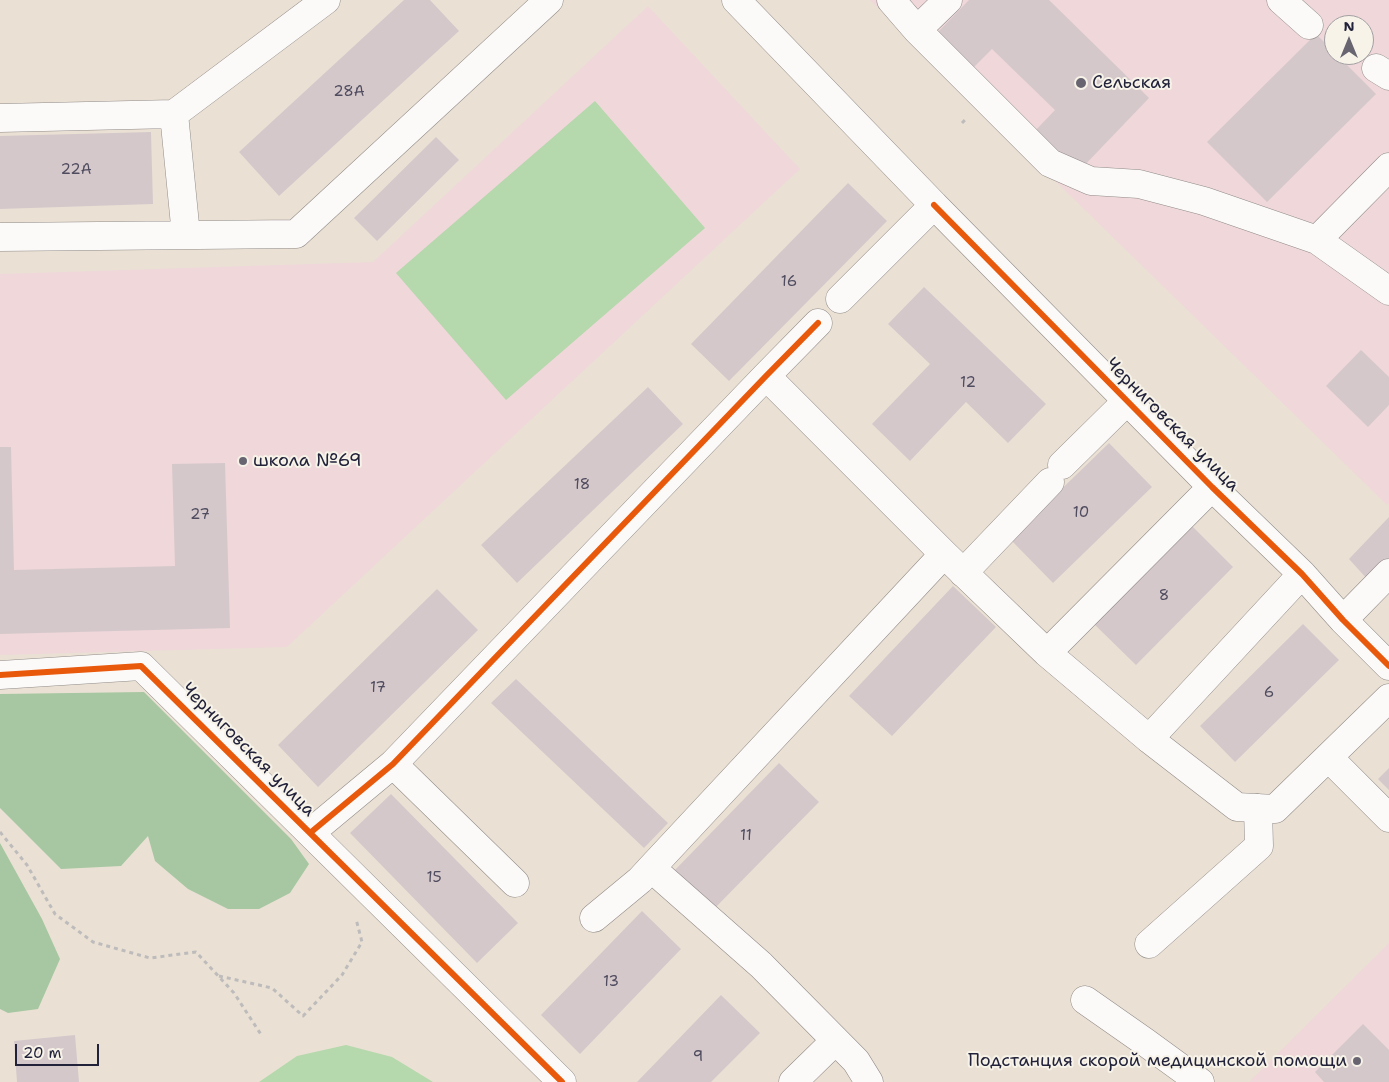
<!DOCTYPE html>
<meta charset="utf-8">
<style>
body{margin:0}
#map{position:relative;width:1389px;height:1082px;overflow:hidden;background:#eae1d4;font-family:"Shantell Sans",sans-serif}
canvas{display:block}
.north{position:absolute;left:1324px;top:15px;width:50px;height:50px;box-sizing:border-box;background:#f7f3e8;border:1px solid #a29fa3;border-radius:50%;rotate:0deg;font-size:14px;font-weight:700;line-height:20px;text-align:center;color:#22223b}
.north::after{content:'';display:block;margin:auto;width:18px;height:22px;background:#686571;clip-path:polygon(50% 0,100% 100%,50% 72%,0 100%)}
.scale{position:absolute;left:15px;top:1044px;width:84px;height:22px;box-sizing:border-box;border:2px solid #22223b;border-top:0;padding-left:6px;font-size:15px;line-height:18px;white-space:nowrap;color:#22223b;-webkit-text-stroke:4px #f7f3e8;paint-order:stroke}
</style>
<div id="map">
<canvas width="1389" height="1082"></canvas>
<div class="north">N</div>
<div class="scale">20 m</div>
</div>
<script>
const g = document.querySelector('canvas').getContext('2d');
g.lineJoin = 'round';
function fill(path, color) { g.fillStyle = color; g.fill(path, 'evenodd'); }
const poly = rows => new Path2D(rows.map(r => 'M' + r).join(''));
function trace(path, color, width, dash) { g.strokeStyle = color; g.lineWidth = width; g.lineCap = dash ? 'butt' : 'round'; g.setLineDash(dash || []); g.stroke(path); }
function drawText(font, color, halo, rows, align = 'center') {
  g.font = font + ' "Shantell Sans",sans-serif'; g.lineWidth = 4; g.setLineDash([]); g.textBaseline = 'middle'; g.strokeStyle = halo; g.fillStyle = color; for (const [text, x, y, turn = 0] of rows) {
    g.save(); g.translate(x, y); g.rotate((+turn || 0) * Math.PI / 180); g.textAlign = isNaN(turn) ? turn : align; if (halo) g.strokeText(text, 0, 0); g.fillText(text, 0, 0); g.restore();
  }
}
fill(poly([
 [870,0,1389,0,1389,503,1387,505],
 [1334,25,1364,25,1364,55,1334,55],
 [648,6,800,169,287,647,0,655,0,274,373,262],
 [1389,943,1389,1082,1249,1082]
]), '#efd7da');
fill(poly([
 [595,101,705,228,506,400,396,273],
 [346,1045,392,1057,433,1082,259,1082,297,1056]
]), '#b5d8ac');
fill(poly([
 [144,692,291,839,309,864,290,893,259,909,228,909,188,889,155,861,148,836,121,866,61,869,0,808,0,694],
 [0,843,42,919,60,959,38,1009,8,1013,0,1009]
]), '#a6c7a1');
fill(poly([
 [404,0,430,0,459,31,279,196,239,152],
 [969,0,1049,0,1149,98,1078,172,1035,131,1055,110,992,49,973,68,937,33],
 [1316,34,1334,52,1334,55,1337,55,1376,94,1267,202,1207,142],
 [151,132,153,204,0,209,0,136],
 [436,137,459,160,377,241,354,218],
 [848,183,887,221,729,381,691,344],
 [924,287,1046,404,1008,443,966,402,910,461,872,424,930,364,888,324],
 [1361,350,1389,377,1389,405,1368,427,1326,386],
 [648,387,683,424,517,583,481,545],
 [1109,443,1152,487,1053,583,1010,539],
 [0,447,11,447,14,570,175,566,172,464,225,463,230,628,0,634],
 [1389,517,1389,558,1368,580,1349,559],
 [1192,526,1233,567,1136,665,1094,624],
 [953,586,996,627,892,736,849,696],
 [437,589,478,630,318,787,278,745],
 [1303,624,1339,660,1235,762,1200,726],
 [516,679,668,823,644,848,491,703],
 [779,763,819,802,713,910,674,871],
 [1389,768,1389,790,1378,779],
 [391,794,518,923,477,963,350,833],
 [642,911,681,949,580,1054,541,1015],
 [721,995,760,1033,711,1082,637,1082],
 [1363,1024,1389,1050,1389,1082,1324,1082,1315,1072],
 [75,1035,79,1082,17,1082,14,1041]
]), '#d5c8cb');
const minor = poly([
 [736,0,934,205,840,299],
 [891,0,917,30,1050,163,1091,181,1139,184,1204,201,1317,240,1389,291],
 [1281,0,1309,25],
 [917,30,948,0],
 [1376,68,1389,76],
 [0,118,174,114],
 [934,205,1212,487,1302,574,1343,620,1389,666],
 [186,235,174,114,326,0],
 [0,237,296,234,549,0],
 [1317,240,1389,167],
 [766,376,944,554,1047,653,1149,739,1237,807,1275,809,1389,698],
 [1062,465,1127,401],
 [963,573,1050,482],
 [1343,620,1389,573],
 [1047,653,1212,487],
 [0,675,141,666,562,1082],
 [1149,739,1302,574],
 [1329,758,1389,818],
 [393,764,515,883],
 [310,833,393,764,766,376,818,323],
 [651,868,761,965,856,1061,869,1082],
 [594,918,640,880,651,868,944,554],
 [1149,944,1259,846,1258,808],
 [1085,1000,1145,1042,1200,1082],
 [793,1082,835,1041]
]);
trace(minor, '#908b88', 29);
trace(poly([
 [962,123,967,118],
 [0,832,27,865,55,914,93,942,150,958,196,952,234,993,262,1036],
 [219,976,272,988,303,1016,342,975,362,942,356,919]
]), '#bdbbbb', 3, [4, 4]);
trace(minor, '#fcfaf9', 28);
trace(poly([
 [934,205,1212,487,1302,574,1343,620,1389,666],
 [0,675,141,666,562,1082],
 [310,833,393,764,766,376,818,323]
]), '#e8590c', 6);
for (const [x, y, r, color] of [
 [1081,83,6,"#686571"],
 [243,461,5,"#686571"],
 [1357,1061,5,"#686571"]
]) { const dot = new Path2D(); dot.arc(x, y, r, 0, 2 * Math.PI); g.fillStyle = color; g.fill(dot); trace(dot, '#f7f3e8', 2); }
drawText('15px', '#4f4c5f', null, [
 ["28А",349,92],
 ["22А",76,170],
 ["16",789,282],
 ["12",968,383],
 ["18",582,485],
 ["10",1081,513],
 ["27",200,515],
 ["8",1164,596],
 ["17",378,688],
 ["6",1269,693],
 ["11",746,836],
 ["15",434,878],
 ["13",611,982],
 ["9",698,1057]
]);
drawText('18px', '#22223b', '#f7f3e8', [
 ["Сельская",1092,83],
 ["школа №69",253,461],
 ["Подстанция скорой медицинской помощи",1347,1061,"right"]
], 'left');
drawText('18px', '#22223b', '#f7f3e8', [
 ["Черниговская улица",1172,425,45],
 ["Черниговская улица",248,750,45]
]);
</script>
